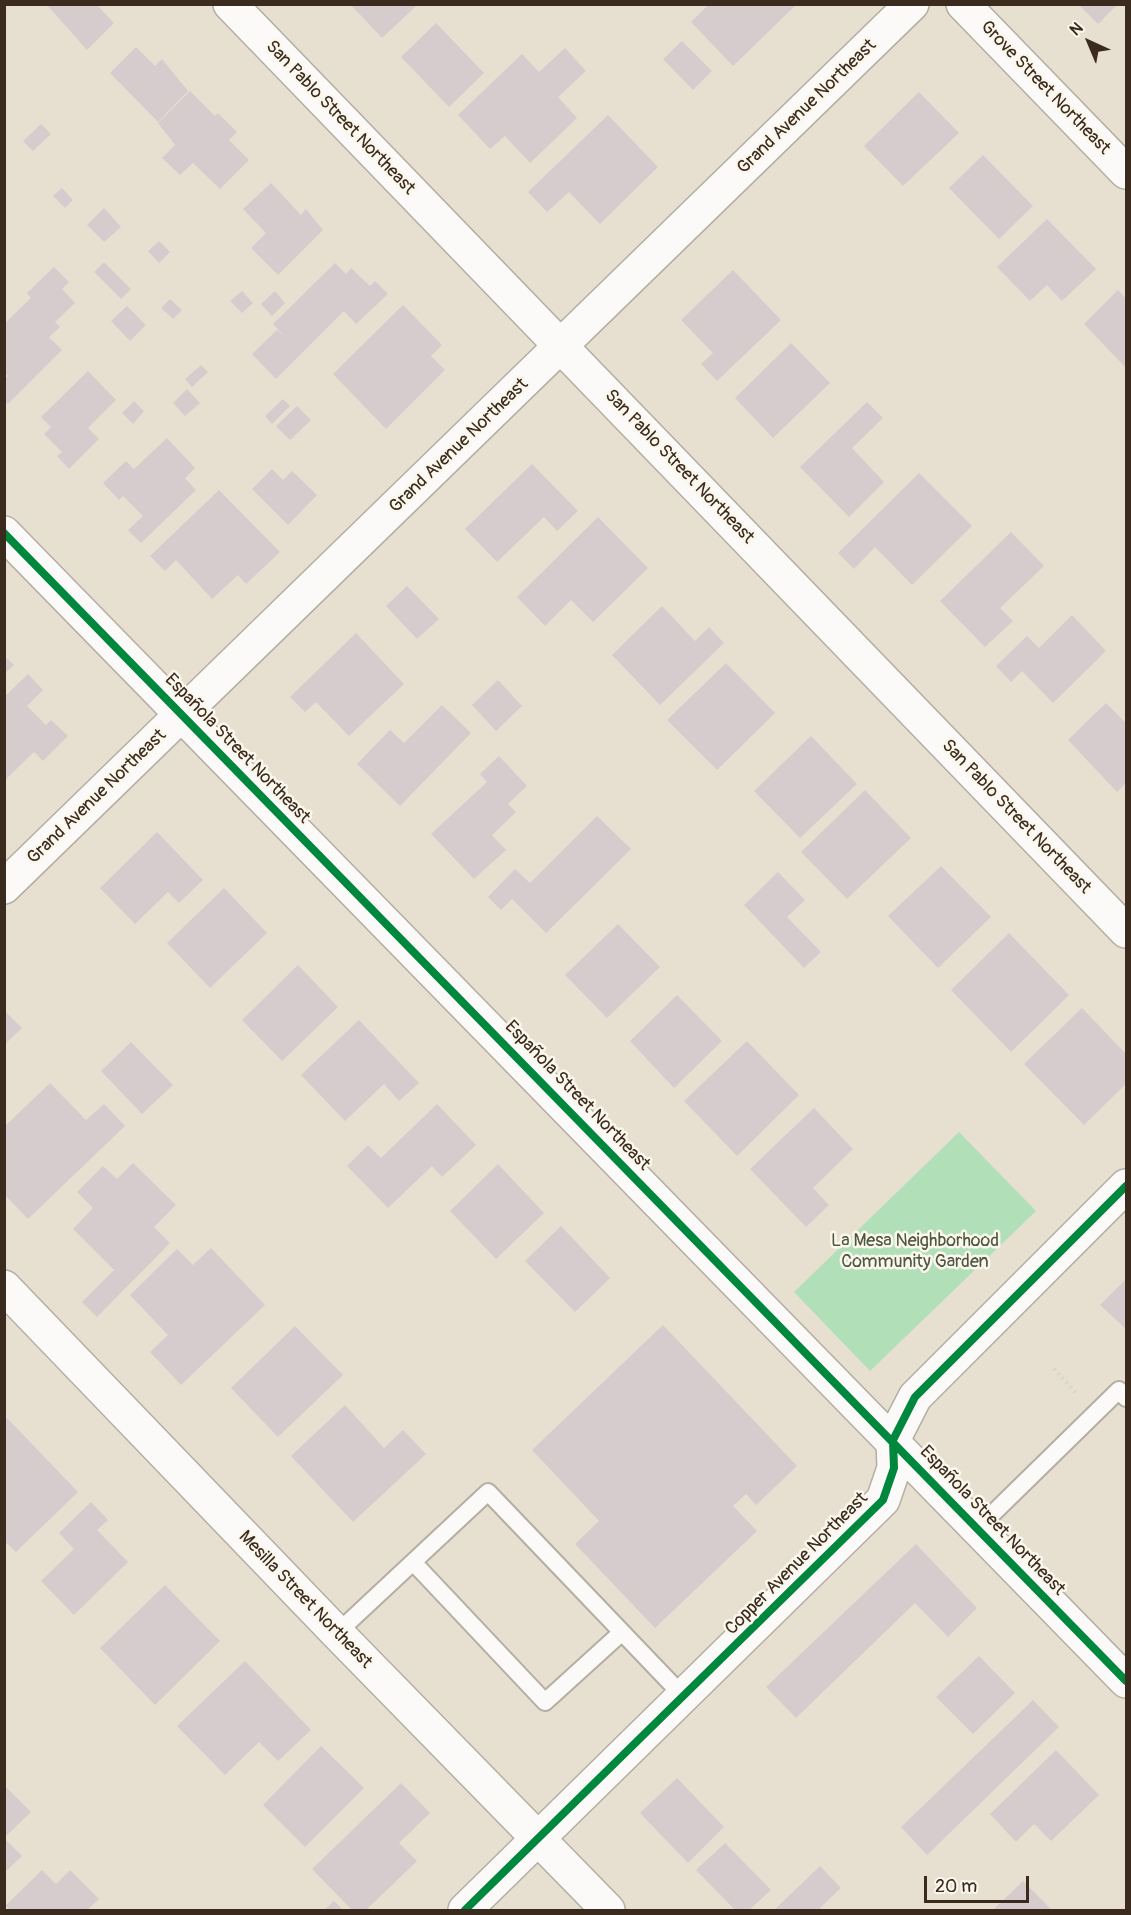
<!DOCTYPE html>
<meta charset="utf-8">
<style>
body{margin:0}
#map{position:relative;width:1131px;height:1915px;overflow:hidden;background:#e7e0d0;font-family:Pangolin,sans-serif}
canvas{display:block}
.frame{position:absolute;inset:0;border:6px solid #3b2a1e;pointer-events:none}
.north{position:absolute;left:1059px;top:12px;width:60px;height:60px;-webkit-text-stroke:4px #fbf7ec;paint-order:stroke;rotate:316deg;font-size:16px;font-weight:700;line-height:24px;text-align:center;color:#3b2a1e}
.north::after{content:'';display:block;margin:auto;width:21px;height:27px;background:#3b2a1e;clip-path:polygon(50% 0,100% 100%,50% 72%,0 100%)}
.scale{position:absolute;left:924px;top:1876px;width:105px;height:27px;box-sizing:border-box;border:3px solid #3b2a1e;border-top:0;padding-left:8px;font-size:18px;line-height:21px;white-space:nowrap;color:#3b2a1e;-webkit-text-stroke:4px #fbf7ec;paint-order:stroke}
</style>
<div id="map">
<canvas width="1131" height="1915"></canvas>
<div class="frame"></div>
<div class="north">N</div>
<div class="scale">20 m</div>
</div>
<script>
const g = document.querySelector('canvas').getContext('2d');
g.lineJoin = 'round';
function fill(path, color) { g.fillStyle = color; g.fill(path, 'evenodd'); }
const poly = rows => new Path2D(rows.map(r => 'M' + r).join(''));
function trace(path, color, width, dash) { g.strokeStyle = color; g.lineWidth = width; g.lineCap = dash ? 'butt' : 'round'; g.setLineDash(dash || []); g.stroke(path); }
function drawText(font, color, halo, rows, align = 'center') {
  g.font = font + ' Pangolin,sans-serif'; g.lineWidth = 5; g.setLineDash([]); g.textBaseline = 'middle'; g.strokeStyle = halo; g.fillStyle = color; for (const [text, x, y, turn = 0] of rows) {
    g.save(); g.translate(x, y); g.rotate((+turn || 0) * Math.PI / 180); g.textAlign = isNaN(turn) ? turn : align; if (halo) g.strokeText(text, 0, 0); g.fillText(text, 0, 0); g.restore();
  }
}
fill(poly([
 [959,1132,1036,1211,870,1371,794,1292]
]), '#b1dfb8');
fill(poly([
 [46,4,96,4,114,23,87,50],
 [350,4,414,4,416,6,382,38],
 [709,4,797,4,733,66,691,22],
 [1078,4,1118,4,1098,24],
 [436,23,484,73,449,107,401,57],
 [682,41,712,71,693,90,663,59],
 [136,47,155,66,162,59,188,91,158,122,110,73],
 [565,48,586,71,558,97,577,118,530,163,505,136,490,149,458,115,522,54,539,72],
 [190,91,215,116,218,113,237,132,229,140,249,160,220,189,193,163,180,175,162,158,175,145,158,123],
 [919,92,959,133,903,186,864,146],
 [608,115,658,167,600,224,569,192,547,212,528,192],
 [41,124,51,134,33,151,23,141],
 [983,155,1033,206,999,239,949,188],
 [271,183,301,215,306,209,323,230,278,275,251,248,266,233,243,209],
 [62,188,73,200,65,208,53,196],
 [104,208,121,227,104,242,87,225],
 [1047,219,1096,269,1062,301,1047,285,1030,301,997,267],
 [159,241,170,252,159,263,148,251],
 [104,262,131,289,121,299,94,272],
 [335,263,346,274,351,268,370,286,375,281,388,294,356,324,344,311,276,379,252,354,277,330,284,336,273,324],
 [54,267,69,282,62,289,75,303,55,322,60,327,49,337,62,350,8,404,4,401,4,379,8,376,4,372,4,324,31,298,27,293],
 [733,270,781,320,717,381,701,364,713,353,681,320],
 [1118,290,1126,299,1126,368,1084,324],
 [242,291,253,303,242,313,230,301],
 [275,291,285,303,272,316,261,304],
 [170,299,182,310,173,319,161,308],
 [403,305,442,345,431,356,445,370,386,429,333,374],
 [127,306,146,325,130,341,111,321],
 [791,343,830,383,773,438,735,398],
 [201,365,208,372,192,387,185,379],
 [88,371,116,400,88,428,99,439,69,469,57,456,62,452,44,434,51,427,41,417],
 [187,389,200,403,185,416,173,403],
 [283,399,290,406,272,424,265,416],
 [134,401,144,411,133,424,122,413],
 [867,402,883,418,852,448,884,482,849,517,800,467],
 [297,406,311,420,290,440,276,426],
 [167,438,195,468,185,478,196,490,141,543,128,530,143,516,123,496,119,500,103,483,126,461,134,469],
 [532,464,578,511,557,531,544,517,497,562,465,529],
 [272,469,283,480,292,471,317,495,288,525,252,489],
 [919,473,972,526,912,585,875,547,854,569,838,553],
 [219,490,280,552,246,584,238,575,212,599,176,560,165,571,150,556],
 [598,517,648,568,593,622,571,600,545,626,517,597],
 [1011,532,1044,566,1000,608,1013,621,985,647,940,601],
 [407,586,439,619,417,639,386,606],
 [662,606,695,641,709,627,724,643,660,705,612,655],
 [1072,615,1106,651,1053,703,1022,671,1011,682,996,666,1027,636,1039,648],
 [356,633,404,684,349,736,316,702,305,712,290,697],
 [4,656,14,665,4,674],
 [726,663,775,713,717,770,667,720],
 [28,674,43,690,27,706,46,725,51,720,68,736,43,761,34,752,4,781,4,697],
 [498,680,522,706,496,731,472,705],
 [1106,703,1126,723,1126,783,1117,792,1068,740],
 [442,705,471,733,400,806,357,764,390,730,404,743],
 [811,736,857,784,800,838,754,791],
 [499,756,527,786,508,804,516,812,492,835,506,850,474,879,431,834,487,782,480,774],
 [865,790,911,838,847,899,801,852],
 [597,816,631,849,546,933,512,899,501,910,488,897,515,869,530,883],
 [157,832,203,880,179,903,168,892,135,924,100,888],
 [941,866,991,917,938,968,888,916],
 [778,872,805,900,787,917,821,952,804,968,744,905],
 [224,888,267,933,210,988,167,943],
 [618,924,660,967,607,1018,565,975],
 [1009,933,1069,995,1011,1052,951,990],
 [298,965,338,1007,282,1061,242,1020],
 [677,995,722,1041,674,1088,630,1041],
 [1082,1008,1126,1054,1126,1084,1084,1125,1024,1064],
 [4,1010,22,1028,4,1045],
 [359,1020,419,1083,399,1101,384,1084,345,1121,301,1075],
 [747,1041,799,1095,737,1156,684,1101],
 [131,1042,173,1085,142,1114,101,1071],
 [50,1083,86,1120,104,1104,125,1126,28,1219,4,1194,4,1127],
 [437,1104,476,1145,442,1177,432,1166,388,1208,347,1166,368,1145,381,1158],
 [814,1108,853,1149,813,1188,829,1205,806,1227,750,1169],
 [133,1163,176,1205,154,1227,170,1243,97,1317,82,1302,114,1270,73,1229,93,1208,77,1192,103,1166,117,1179],
 [498,1164,544,1213,496,1259,450,1211],
 [561,1226,610,1278,575,1312,525,1261],
 [211,1248,265,1305,181,1385,150,1352,168,1335,130,1295,177,1249,193,1265],
 [1126,1279,1126,1329,1100,1305],
 [663,1325,797,1466,756,1505,746,1494,733,1506,757,1531,655,1628,575,1544,599,1521,532,1450],
 [295,1326,343,1375,278,1437,231,1388],
 [345,1405,384,1448,403,1430,426,1454,353,1522,291,1456],
 [7,1418,78,1492,16,1552,4,1541,4,1421],
 [91,1502,108,1520,97,1530,128,1562,74,1615,41,1581,74,1549,59,1533],
 [916,1544,977,1608,948,1637,915,1603,796,1718,766,1687],
 [165,1585,220,1641,155,1705,100,1648],
 [979,1656,1015,1693,973,1734,936,1697],
 [245,1661,311,1730,278,1761,259,1742,225,1775,177,1726],
 [1033,1700,1059,1727,927,1855,901,1827],
 [321,1746,364,1788,305,1847,263,1805],
 [1056,1750,1099,1795,1051,1841,1034,1824,1016,1842,990,1814],
 [677,1778,724,1827,688,1863,640,1813],
 [401,1783,430,1813,399,1843,417,1861,366,1910,352,1910,312,1869],
 [4,1785,31,1812,4,1838],
 [4,1838,22,1856,4,1873],
 [725,1843,771,1890,749,1910,735,1910,696,1870],
 [820,1866,841,1888,820,1908,822,1910,774,1910],
 [42,1870,56,1884,70,1870,99,1899,87,1910,10,1910,5,1906],
 [1023,1881,1052,1910,993,1910],
 [334,1901,343,1910,324,1910]
]), '#d6cccd');
const service = poly([
 [978,1528,1119,1390,1126,1398],
 [413,1562,545,1702,621,1633],
 [337,1633,488,1492,684,1697]
]);
const minor = poly([
 [230,4,1126,931],
 [963,4,1126,172],
 [4,533,1126,1681],
 [4,887,912,4],
 [4,1287,337,1633,608,1910]
]);
const tertiary = poly([
 [465,1910,883,1500,894,1468,893,1440,915,1397,1126,1186]
]);
trace(service, '#b4aea3', 20);
trace(minor, '#b4aea3', 36);
trace(tertiary, '#b4aea3', 36);
trace(poly([
 [1054,1369,1078,1395]
]), '#d3d1cd', 4, [1.5, 4.5]);
trace(service, '#fbfaf8', 16);
trace(minor, '#fbfaf8', 33);
trace(tertiary, '#fbfaf8', 33);
trace(poly([
 [4,533,1126,1681],
 [465,1910,883,1500,894,1468,893,1440,915,1397,1126,1186]
]), '#00873e', 8);
drawText('18px', '#3b2a1e', '#fbf7ec', [
 ["Grove Street Northeast",1045,88,46],
 ["Grand Avenue Northeast",807,107,-44],
 ["San Pablo Street Northeast",340,118,46],
 ["Grand Avenue Northeast",459,446,-44],
 ["San Pablo Street Northeast",679,467,46],
 ["Española Street Northeast",237,749,46],
 ["Grand Avenue Northeast",97,797,-44],
 ["San Pablo Street Northeast",1016,817,46],
 ["Española Street Northeast",577,1096,46],
 ["Española Street Northeast",992,1521,46],
 ["Copper Avenue Northeast",797,1564,-45],
 ["Mesilla Street Northeast",305,1600,46]
]);
drawText('18px', '#4e5740', '#fbf7ec', [
 ["La Mesa Neighborhood",915,1241],
 ["Community Garden",915,1262]
]);
</script>
